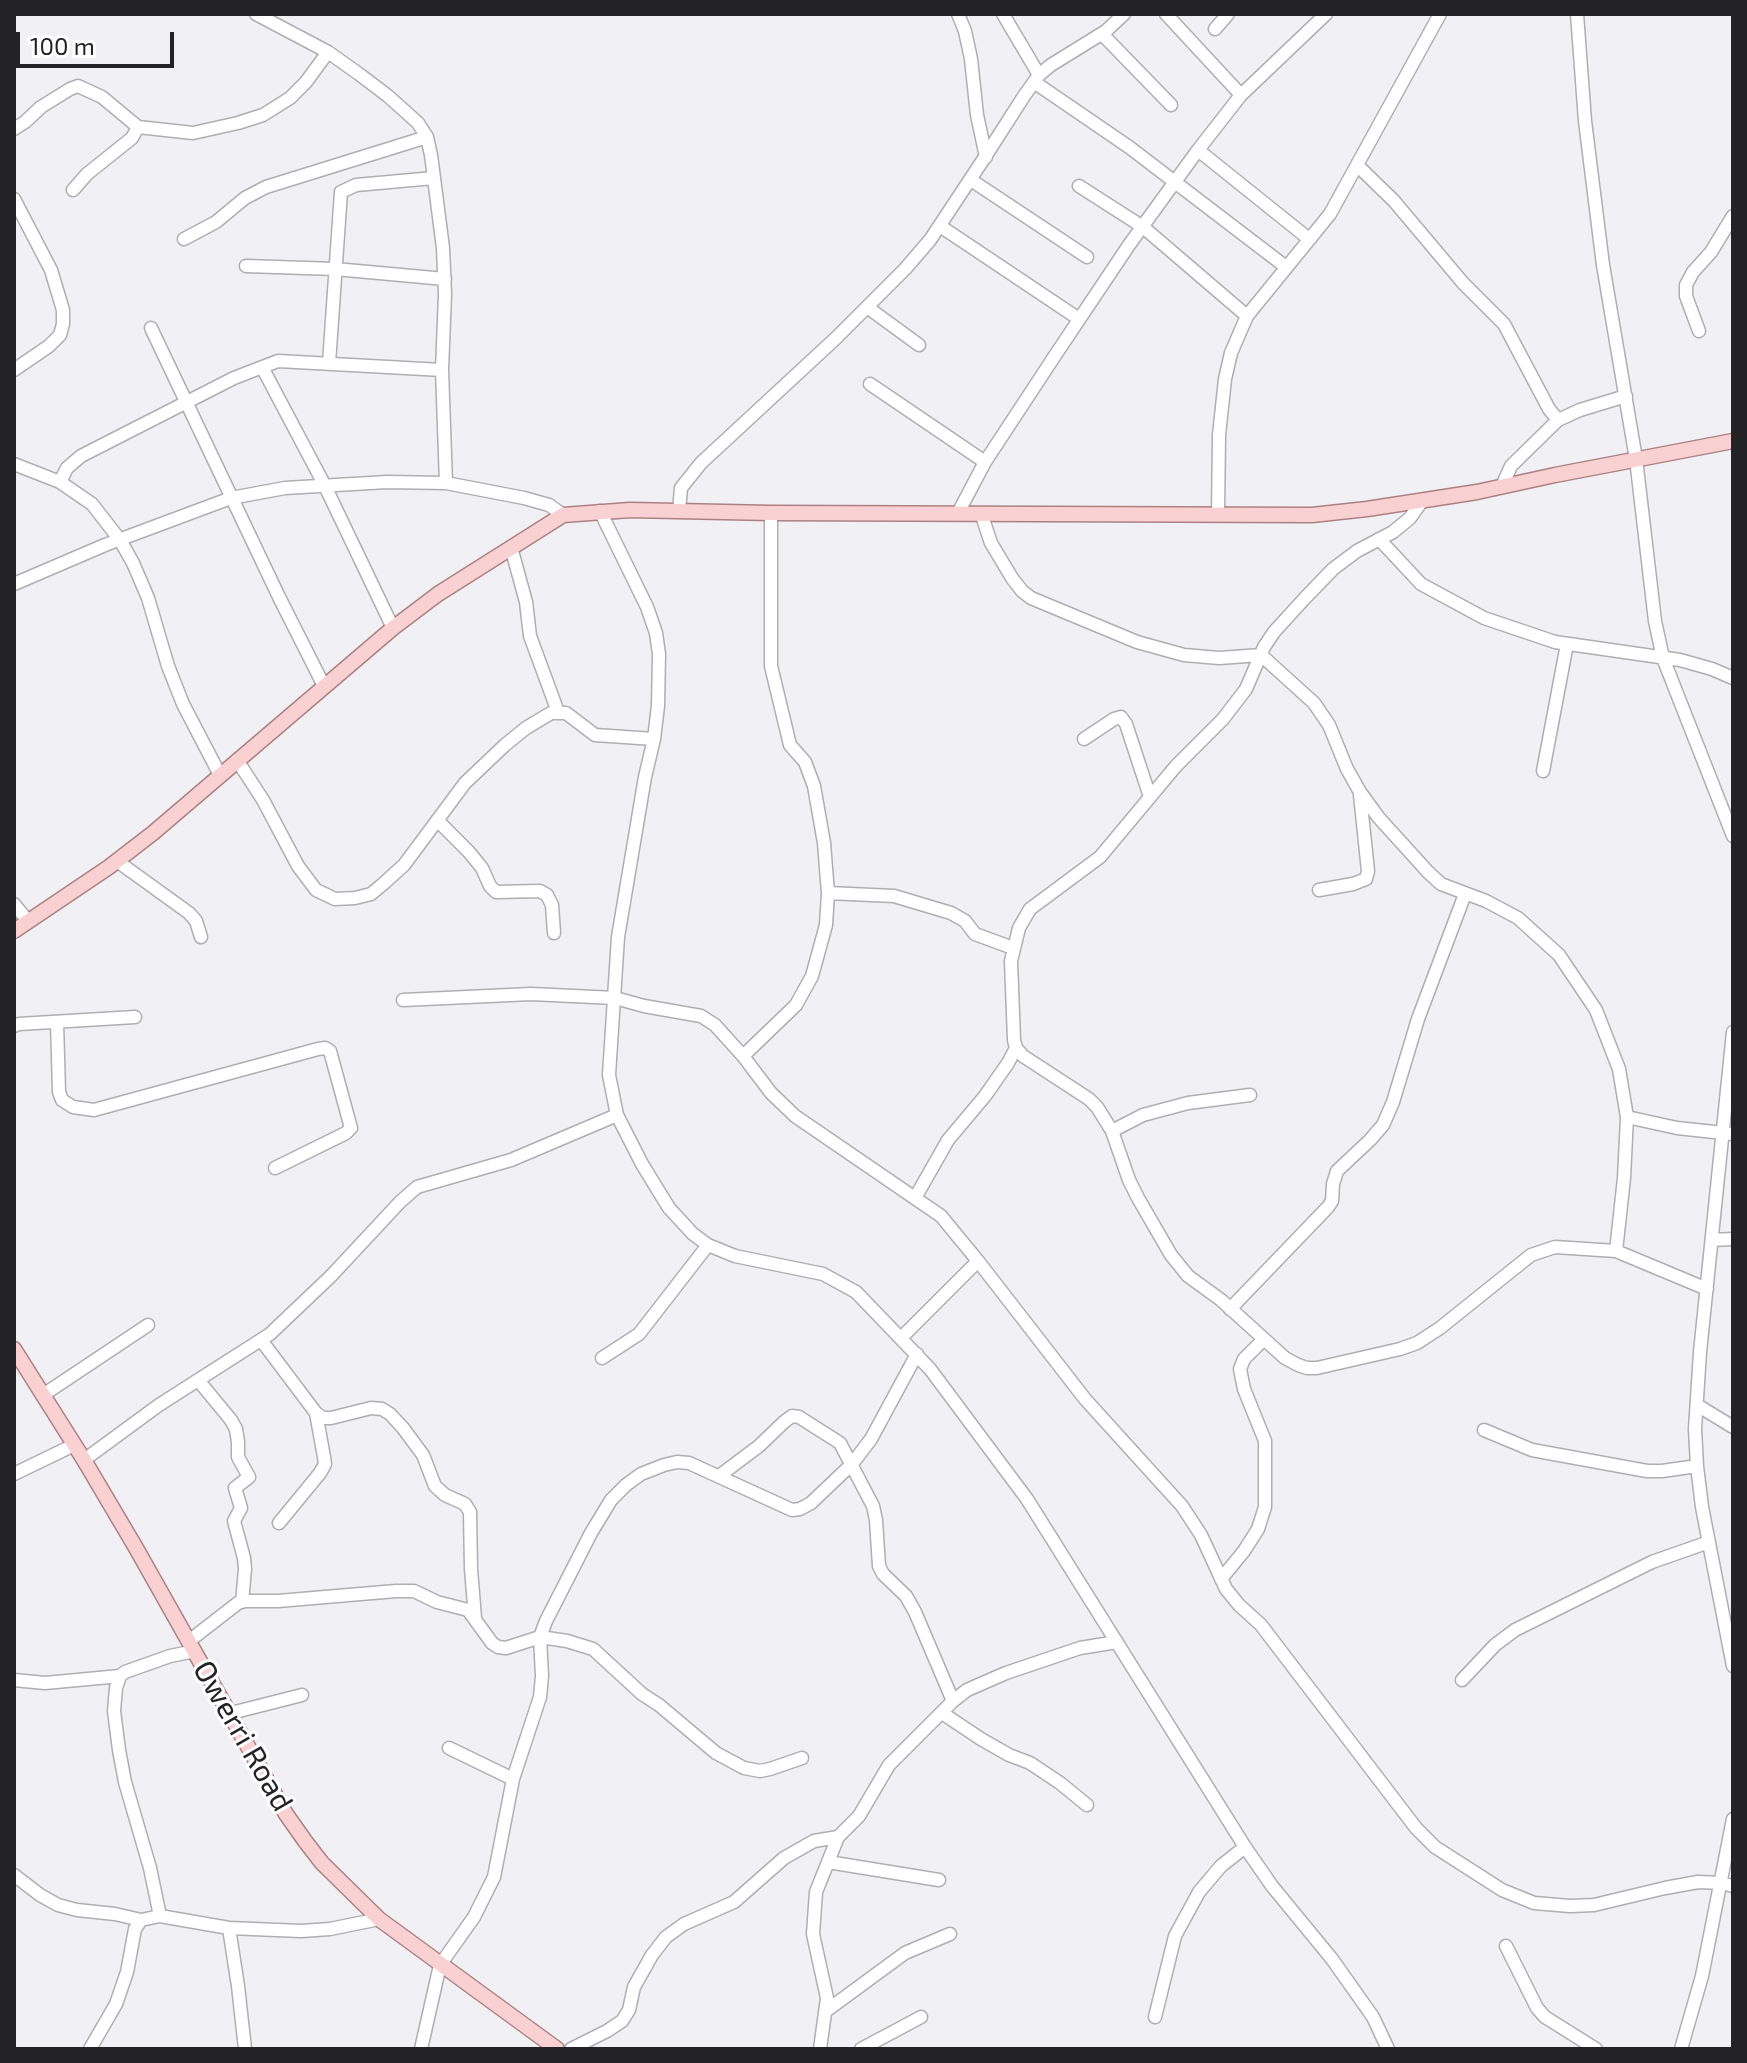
<!DOCTYPE html>
<style>
body{margin:0}
#map{position:relative;width:1747px;height:2063px;overflow:hidden;background:#f0f0f5;font-family:"Exo 2",sans-serif}
canvas{display:block}
.frame{position:absolute;inset:0;border:16px solid #232325;pointer-events:none}
.scale{position:absolute;left:16px;top:32px;width:158px;height:36px;box-sizing:border-box;border:4px solid #232325;border-top:0;padding-left:10px;font-size:24px;line-height:28px;white-space:nowrap;color:#232325;-webkit-text-stroke:6px #fff;paint-order:stroke}
</style>
<div id="map">
<canvas width="1747" height="2063"></canvas>
<div class="frame"></div>
<div class="scale">100 m</div>
</div>
<script>
const g = document.querySelector('canvas').getContext('2d');
g.lineJoin = 'round';
const poly = rows => new Path2D(rows.map(r => 'M' + r).join(''));
function trace(path, color, width, dash) { g.strokeStyle = color; g.lineWidth = width; g.lineCap = dash ? 'butt' : 'round'; g.setLineDash(dash || []); g.stroke(path); }
function drawText(font, color, halo, rows, align = 'center') {
  g.font = font + ' "Exo 2",sans-serif'; g.lineWidth = 6; g.setLineDash([]); g.textBaseline = 'middle'; g.strokeStyle = halo; g.fillStyle = color; for (const [text, x, y, turn = 0] of rows) {
    g.save(); g.translate(x, y); g.rotate((+turn || 0) * Math.PI / 180); g.textAlign = isNaN(turn) ? turn : align; if (halo) g.strokeText(text, 0, 0); g.fillText(text, 0, 0); g.restore();
  }
}
const minor = poly([
 [256,14,328,52,359,74,388,96,418,123,427,137,431,155,443,248,445,294,442,370,446,483],
 [958,14,965,31,971,59,977,115,986,157],
 [1003,14,1039,75],
 [1166,14,1241,95],
 [1577,14,1585,121,1603,265,1636,459,1655,621,1663,658,1733,836],
 [1215,29,1228,14],
 [1102,34,1171,105],
 [1034,82,1129,147,1286,267],
 [14,129,25,122,41,107,70,89,78,86,102,97,138,127,193,133,238,123,263,115,290,98,306,82,328,52],
 [1198,150,1309,239],
 [1358,166,1394,201,1463,283,1504,324,1549,409,1558,420],
 [971,180,1087,257],
 [1079,186,1143,227,1247,316],
 [73,190,87,174,132,138,138,127],
 [14,199,51,270,63,310,63,324,60,335,49,346,14,370],
 [940,226,1079,319],
 [184,239,216,222,245,198,266,187,427,137],
 [246,266,335,269,445,279],
 [867,307,919,345],
 [151,328,279,597,324,686],
 [1699,331,1686,296,1686,285,1693,272,1711,252,1733,216],
 [329,363,341,192,356,185,434,178],
 [262,367,325,486,393,628],
 [870,384,985,462],
 [14,464,60,482,92,504,120,540,133,563,148,598,168,666,183,704,220,775],
 [60,482,67,468,81,456,234,378,278,361,442,370],
 [1502,486,1511,466,1558,420,1580,410,1626,396],
 [1422,501,1410,518,1393,532,1357,551,1333,569,1305,598,1274,632,1264,647,1246,689,1223,719,1176,766,1100,857,1030,909,1019,928,1011,961,1014,1040,1016,1048,1023,1056,1089,1099,1097,1107,1112,1131,1129,1180,1138,1198,1171,1255,1188,1276,1221,1300,1285,1358,1298,1365,1307,1368,1317,1368,1400,1349,1417,1343,1440,1328,1531,1255,1555,1247,1616,1251,1707,1289],
 [600,511,647,607,656,633,659,654,658,706,654,739,645,777,618,937,609,1075,617,1115,642,1164,669,1208,693,1234,708,1245,735,1256,823,1274,856,1292,930,1369,1027,1499,1245,1847,1272,1886,1332,1959,1373,2017,1388,2049],
 [679,511,681,488,701,463,836,338,905,269,930,240,983,160,1024,96,1039,75,1051,65,1106,31,1124,14],
 [958,513,985,462,1054,357,1129,245,1198,150,1241,95,1326,14],
 [981,513,991,543,1012,578,1022,591,1031,598,1137,642,1184,655,1219,658,1261,655,1314,703,1329,725,1347,769,1360,792,1379,818,1428,872,1441,884,1486,901,1518,918,1559,955,1596,1010,1619,1069,1627,1117,1624,1178,1616,1251],
 [1218,514,1219,435,1225,379,1231,353,1247,316,1330,214,1440,14],
 [1379,539,1421,584,1484,618,1555,642,1680,660,1712,669,1733,678],
 [511,547,526,602,530,636,558,712],
 [14,584,105,545,231,498,285,488,387,482,446,483,524,498,549,505,563,515],
 [1084,739,1114,719,1121,717,1126,724,1150,797],
 [237,760,263,800,298,866,316,890,335,899,355,898,371,894,383,884,404,865,465,783,505,745,526,728,551,713,566,713,595,735,654,739],
 [1543,771,1567,644],
 [438,821,469,852,482,868,490,886,496,892,540,891,547,895,552,905,554,933],
 [117,861,189,913,196,921,201,937],
 [1319,890,1353,884,1366,879,1368,871,1360,795],
 [828,893,894,896,951,913,965,921,975,934,1013,948],
 [14,904,28,921],
 [403,1000,531,994,615,998,644,1006,701,1016,715,1025,743,1056,771,1093,795,1116,941,1216,978,1261,1085,1399,1182,1506,1201,1535,1226,1589,1239,1605,1261,1625,1416,1828,1435,1847,1502,1890,1534,1903,1570,1906,1594,1905,1665,1888,1698,1882,1721,1883,1733,1886],
 [57,1022,59,1092,62,1100,73,1107,94,1110,318,1049,325,1048,330,1051,351,1128,346,1133,275,1168],
 [14,1026,19,1024,135,1017],
 [1733,1032,1700,1352,1695,1429,1697,1466,1702,1507,1733,1666],
 [743,1056,796,1005,812,976,826,925,828,893,824,843,814,786,805,762,790,745,771,666,771,513],
 [1627,1117,1677,1128,1733,1134],
 [1112,1131,1143,1115,1188,1103,1250,1095],
 [915,1198,948,1140,985,1096,1008,1063,1016,1048],
 [1712,1240,1733,1239],
 [1230,1309,1328,1207,1332,1201,1333,1184,1337,1171,1370,1140,1383,1125,1393,1102,1418,1019,1465,894],
 [901,1338,978,1261],
 [261,1340,316,1413,324,1457,325,1464,320,1473,279,1523],
 [602,1358,639,1334,708,1245],
 [198,1380,231,1420,236,1429,238,1442,238,1457,249,1477,235,1488,241,1508,234,1521,244,1558,245,1569,242,1602],
 [43,1395,148,1325],
 [1697,1405,1733,1427],
 [316,1413,323,1418,331,1418,371,1408,382,1409,390,1414,403,1428,423,1455,435,1486,445,1495,465,1504,470,1512,471,1569,475,1618],
 [1484,1430,1532,1450,1647,1471,1662,1471,1697,1466],
 [84,1460,159,1405,270,1334,331,1276,400,1202,417,1187,511,1160,617,1115],
 [14,1474,74,1445],
 [719,1476,759,1446,784,1422,792,1416,799,1417,840,1443,873,1506,876,1520,879,1566,883,1574,906,1596,915,1612,953,1701],
 [1221,1579,1244,1551,1258,1529,1265,1507,1265,1441,1244,1389,1240,1369,1244,1359,1264,1339],
 [189,1641,238,1603,245,1601,278,1601,396,1591,414,1591,437,1602,468,1610,492,1643,498,1647,506,1648,540,1637,567,1641,593,1649,642,1694,659,1705,716,1753,744,1768,760,1771,770,1769,802,1758],
 [195,1651,170,1656,125,1672,120,1676,116,1688,114,1711,119,1750,125,1782,150,1868,160,1916,229,1928,301,1931,330,1929,379,1919],
 [14,1680,45,1683,120,1676],
 [1462,1680,1495,1645,1515,1630,1652,1562,1709,1542],
 [231,1713,302,1695],
 [942,1713,981,1739,1009,1755,1030,1763,1060,1783,1087,1805],
 [449,1748,513,1779],
 [828,1862,939,1880],
 [14,1875,40,1895,58,1905,77,1910,115,1914,141,1920],
 [229,1928,238,1986,245,2049],
 [1506,1946,1537,2008,1545,2017,1596,2049],
 [826,2011,905,1953,950,1934],
 [1155,2017,1175,1936,1199,1892,1221,1866,1245,1847],
 [90,2049,116,2004,127,1972,135,1929,141,1920,160,1916],
 [421,2049,440,1965,474,1917,494,1877,513,1779,540,1697,542,1676,540,1637,546,1621,591,1533,611,1500,626,1485,641,1474,664,1465,677,1462,689,1463,792,1510,800,1509,811,1503,852,1464,871,1439,917,1354],
 [571,2049,607,2031,622,2021,629,2010,634,1987,652,1955,666,1937,684,1924,734,1902,784,1858,814,1841,838,1837],
 [820,2049,827,1998,813,1934,816,1892,838,1837,859,1816,889,1765,953,1701,967,1690,1006,1673,1080,1648,1117,1642],
 [861,2049,921,2017],
 [1681,2049,1702,1976,1733,1819]
]);
const major = poly([
 [14,931,109,867,153,833,393,628,438,594,563,515,630,510,771,513,1312,515,1367,509,1477,492,1555,475,1733,441],
 [14,1349,84,1460,136,1548,286,1814,305,1841,322,1863,379,1919,557,2049]
]);
trace(minor, '#aeaeb3', 15);
trace(major, '#ad8182', 17);
trace(minor, '#fff', 12);
trace(major, '#fad1d2', 14);
drawText('30px', '#232325', '#fff', [
 ["Owerri Road",243,1736,60]
]);
</script>
